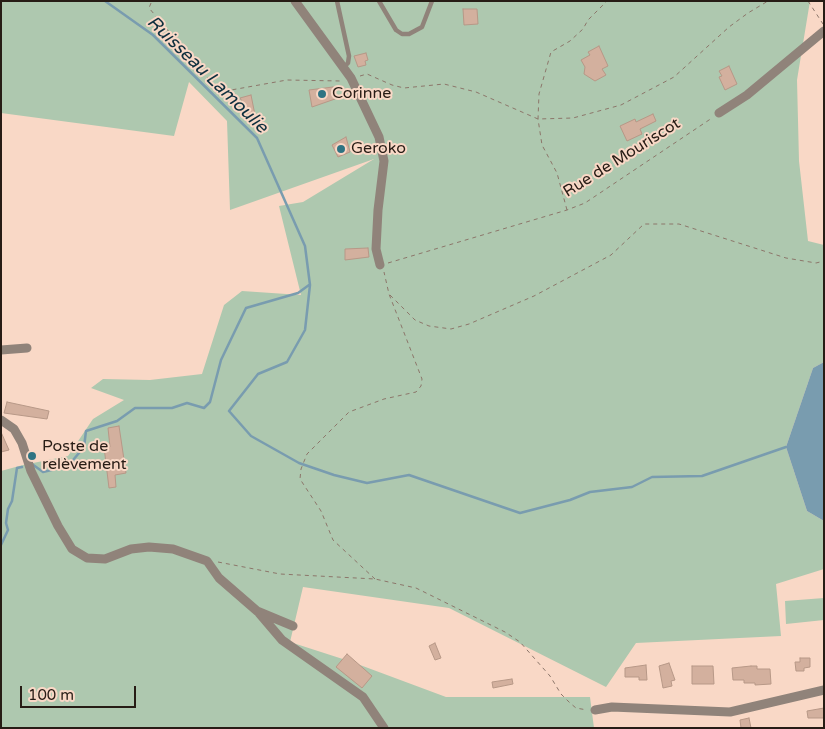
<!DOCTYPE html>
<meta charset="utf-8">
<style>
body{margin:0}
#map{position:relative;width:825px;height:729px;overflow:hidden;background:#f9d8c6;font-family:"Varela Round",sans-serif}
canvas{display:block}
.frame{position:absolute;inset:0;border:2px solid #271c15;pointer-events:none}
.scale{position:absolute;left:20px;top:686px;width:116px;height:22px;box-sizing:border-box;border:2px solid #271c15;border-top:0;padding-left:6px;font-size:15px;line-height:18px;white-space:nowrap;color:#271c15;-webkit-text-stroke:4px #f9d8c6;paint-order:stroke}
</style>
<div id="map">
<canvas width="825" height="729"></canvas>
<div class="frame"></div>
<div class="scale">100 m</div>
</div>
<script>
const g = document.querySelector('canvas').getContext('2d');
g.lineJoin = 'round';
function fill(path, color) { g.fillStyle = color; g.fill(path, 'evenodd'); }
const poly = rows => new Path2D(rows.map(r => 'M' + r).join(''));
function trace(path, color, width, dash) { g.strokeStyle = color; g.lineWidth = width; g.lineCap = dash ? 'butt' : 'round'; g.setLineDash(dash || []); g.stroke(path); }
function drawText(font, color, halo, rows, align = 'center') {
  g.font = font + ' "Varela Round",sans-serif'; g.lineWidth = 4; g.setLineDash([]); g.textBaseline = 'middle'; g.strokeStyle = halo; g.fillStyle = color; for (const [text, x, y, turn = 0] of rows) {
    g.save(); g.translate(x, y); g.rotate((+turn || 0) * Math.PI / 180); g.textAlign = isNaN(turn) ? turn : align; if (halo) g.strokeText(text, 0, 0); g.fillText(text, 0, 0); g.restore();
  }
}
fill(poly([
 [1,1,810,1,797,80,799,161,808,241,824,245,824,362,813,368,786,447,807,511,824,521,824,569,776,584,781,636,636,643,606,687,449,608,303,587,290,642,352,662,446,697,590,697,594,728,1,728,1,471,23,465,68,456,93,419,124,400,91,388,103,379,150,380,202,374,224,305,242,291,301,295,279,206,303,202,374,159,230,210,227,121,189,82,174,136,1,113],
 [824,598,824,620,786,624,785,601]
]), '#aec8af');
fill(poly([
 [824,362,824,521,807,511,786,447,813,368]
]), '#799caf');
trace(poly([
 [105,1,153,35,257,138,305,246,310,285,305,330,287,362,258,374,229,411,251,436,299,463,334,475,367,483,409,475,520,513,570,500,590,492,632,487,652,477,702,476,786,447],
 [32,464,43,472,68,466,84,447,86,431,117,421,135,408,172,408,187,403,204,408,210,402,221,360,246,308,298,293,309,285],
 [1,545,8,530,6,523,8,509,12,501,17,468,22,467]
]), '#799caf', 2.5);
const building = poly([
 [463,9,477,9,478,24,464,25,463,9],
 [599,46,608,66,602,69,606,75,595,81,584,74,585,67,581,60,590,55,588,52,599,46],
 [366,53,368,60,365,61,366,65,358,67,354,56,366,53],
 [729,66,737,84,725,90,719,77,722,76,719,71,729,66],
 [333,87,335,99,312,107,309,90,333,87],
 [251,95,255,115,247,116,246,108,240,98,251,95],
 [653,114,656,121,640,129,642,134,627,141,620,126,635,119,636,122,653,114],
 [346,137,350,152,338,157,332,145,346,137],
 [368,248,369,257,345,260,345,249,368,248],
 [7,402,49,411,47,419,4,413,7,402],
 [119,426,126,473,115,475,116,487,109,488,104,447,110,447,108,428,119,426],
 [1,432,9,450,1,452,1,432],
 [435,643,441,658,435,660,429,646,435,643],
 [347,654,372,676,362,688,336,667,347,654],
 [800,658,810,658,810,667,804,668,804,671,796,671,795,662,800,662,800,658],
 [669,663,675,680,671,681,672,686,663,688,659,666,669,663],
 [646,665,647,680,639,680,639,677,625,677,625,668,646,665],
 [692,666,713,666,714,684,692,684,692,666],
 [751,666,757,666,757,669,770,669,771,684,755,685,755,683,744,683,744,680,733,680,732,668,751,666],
 [512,679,513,684,493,688,492,682,512,679],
 [824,708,824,718,808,718,807,711,824,708],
 [749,718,751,728,741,728,740,720,749,718]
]);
fill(building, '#d3b09e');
trace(building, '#b79887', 1);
trace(poly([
 [150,1,157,1],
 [808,1,823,24],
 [151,3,149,8,220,92,287,80,341,81],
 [360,76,367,74,392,85,404,88,444,84,476,92,538,119,573,118,621,105,674,77,729,27,748,13,768,1],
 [567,210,557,173,542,145,538,119,539,94,551,52,570,41,583,29,588,20,607,1],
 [388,263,567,210,585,203,712,118],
 [390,295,415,320,429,326,451,329,469,324,534,296,611,255,644,224,679,224,786,258,816,263,824,261],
 [218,562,280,574,375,579,416,588,505,632,520,642,550,676,561,694,570,703,576,708,587,710],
 [375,579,333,540,321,511,300,479,301,469,307,454,349,412,384,399,416,392,421,386,422,379,389,294,384,272]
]), '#8c766a', 1, [4, 4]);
trace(poly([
 [337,1,349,56,348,63,344,67],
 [379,1,396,30,402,34,409,34,422,27,432,1]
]), '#90837a', 4.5);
trace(poly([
 [295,1,351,78,379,137,384,161,378,210,376,249,380,265],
 [719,113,747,95,824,31],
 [1,350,27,348],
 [1,420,14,429,22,443,31,471,58,526,72,549,87,558,105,559,131,549,149,547,173,549,207,561,219,578,257,611,293,626],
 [259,613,282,640,363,697,384,728],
 [595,710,612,707,730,712,824,690]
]), '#90837a', 9);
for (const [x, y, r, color] of [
 [322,94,5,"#2f7483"],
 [341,149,5,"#2f7483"],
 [32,456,5,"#2f7483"]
]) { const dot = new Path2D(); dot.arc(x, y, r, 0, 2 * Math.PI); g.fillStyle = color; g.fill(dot); trace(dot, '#f9d8c6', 2); }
drawText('16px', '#271c15', '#f9d8c6', [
 ["Corinne",332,94],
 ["Geroko",351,149],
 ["Poste de",42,447],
 ["relèvement",42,465]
], 'left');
drawText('16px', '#271c15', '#f9d8c6', [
 ["Rue de Mouriscot",622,158,-32]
]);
drawText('italic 18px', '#0e2f3e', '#f9d8c6', [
 ["Ruisseau Lamoulie",207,75,44]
]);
</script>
